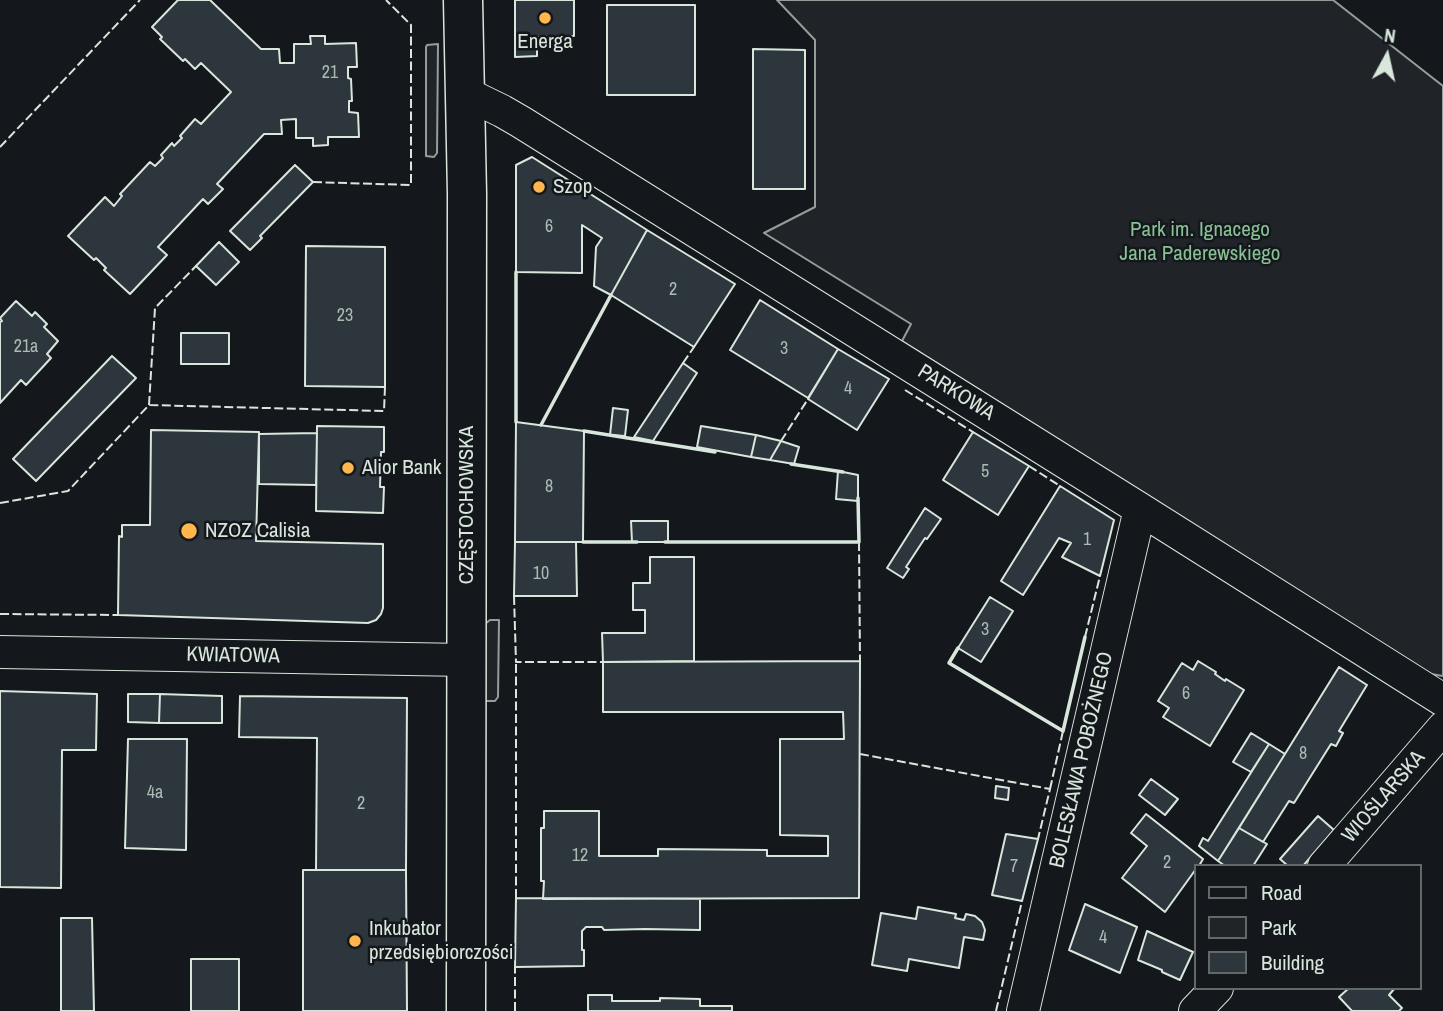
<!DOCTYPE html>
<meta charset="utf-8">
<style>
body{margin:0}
#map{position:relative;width:1443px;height:1011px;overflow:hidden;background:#14181c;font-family:"Archivo Narrow",sans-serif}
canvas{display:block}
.legend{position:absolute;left:1194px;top:864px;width:228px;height:126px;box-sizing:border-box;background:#14181c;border:2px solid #626a69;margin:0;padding:9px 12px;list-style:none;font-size:21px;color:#d8e6dc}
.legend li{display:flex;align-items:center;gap:14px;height:35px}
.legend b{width:35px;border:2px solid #626a69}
.north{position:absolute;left:1352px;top:21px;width:70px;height:70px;-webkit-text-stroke:5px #14181c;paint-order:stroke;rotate:8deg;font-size:19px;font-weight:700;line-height:28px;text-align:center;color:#d8e6dc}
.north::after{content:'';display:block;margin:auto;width:24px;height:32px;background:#d8e6dc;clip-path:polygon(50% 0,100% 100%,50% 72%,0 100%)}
</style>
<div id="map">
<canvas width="1443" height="1011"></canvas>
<ul class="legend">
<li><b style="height:9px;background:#14181c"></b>Road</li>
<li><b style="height:19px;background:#202428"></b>Park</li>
<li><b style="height:19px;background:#2c363c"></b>Building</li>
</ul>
<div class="north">N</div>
</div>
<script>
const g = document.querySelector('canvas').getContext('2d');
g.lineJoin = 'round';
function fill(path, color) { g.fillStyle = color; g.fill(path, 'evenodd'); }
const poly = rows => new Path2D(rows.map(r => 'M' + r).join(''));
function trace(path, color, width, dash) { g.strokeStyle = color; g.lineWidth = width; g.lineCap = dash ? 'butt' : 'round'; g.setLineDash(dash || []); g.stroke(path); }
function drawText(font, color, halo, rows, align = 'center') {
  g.font = font + ' "Archivo Narrow",sans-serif'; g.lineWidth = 5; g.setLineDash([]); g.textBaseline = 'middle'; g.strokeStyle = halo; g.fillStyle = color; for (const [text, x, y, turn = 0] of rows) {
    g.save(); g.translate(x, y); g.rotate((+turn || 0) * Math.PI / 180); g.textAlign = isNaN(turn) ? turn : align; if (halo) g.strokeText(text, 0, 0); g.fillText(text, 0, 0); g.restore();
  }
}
const green = poly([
 [777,0,1333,0,1443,86,1443,676,1431,674,902,341,911,324,764,233,815,207,815,40,777,0],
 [438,44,437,153,434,157,426,156,426,47,427,45,438,44],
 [490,620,499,620,498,697,495,701,484,701,485,624,490,620]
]);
fill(green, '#202428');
trace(green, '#939e99', 2);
const building = poly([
 [178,0,210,0,261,49,279,49,280,63,294,63,294,44,311,44,310,36,325,36,325,44,356,43,357,67,348,67,348,78,351,79,352,101,349,101,349,112,358,113,359,137,328,137,328,145,313,146,313,138,296,138,296,119,281,120,282,134,264,134,217,184,223,189,208,204,203,199,158,247,167,255,130,294,104,270,106,268,96,258,94,260,68,236,105,197,114,206,122,196,120,194,150,162,155,166,163,158,161,155,172,143,174,146,182,138,180,136,195,119,201,124,231,92,201,63,195,69,185,59,183,61,160,39,162,37,152,27,178,0],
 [515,0,574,0,574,36,537,37,537,56,515,57,515,0],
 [607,5,695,5,695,95,607,95,607,5],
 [753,49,805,50,805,189,753,189,753,49],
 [532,157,647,230,611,295,594,286,596,247,602,238,582,225,582,273,516,272,516,165,532,157],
 [295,165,313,182,260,236,262,238,250,250,230,231,295,165],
 [647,230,735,284,694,347,611,295,647,230],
 [219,242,239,262,216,285,196,266,219,242],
 [306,246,385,247,385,387,305,386,306,246],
 [760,300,838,349,808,398,730,350,760,300],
 [16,301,32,316,35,312,47,324,44,327,58,341,47,354,51,358,26,385,21,380,0,403,0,322,2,321,0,318,16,301],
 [181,333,229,333,229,364,181,364,181,333],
 [838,349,889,379,857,430,808,399,838,349],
 [112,356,136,378,36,481,13,459,112,356],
 [683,363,697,373,653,441,634,437,683,363],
 [613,408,628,410,625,436,610,435,613,408],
 [516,422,584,431,583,542,515,542,516,422],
 [317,426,384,427,384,452,381,452,380,487,384,487,383,513,316,511,317,426],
 [701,426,756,435,751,457,697,447,701,426],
 [151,430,259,432,256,541,383,544,383,608,381,614,376,620,368,623,118,615,119,536,122,537,122,525,150,525,151,430],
 [973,432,1029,466,998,515,943,480,973,432],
 [317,433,316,485,259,484,259,434,317,433],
 [756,435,781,441,770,460,751,457,756,435],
 [781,441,799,447,794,464,770,460,781,441],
 [838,471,858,475,858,501,836,499,838,471],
 [1060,486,1114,520,1100,576,1062,557,1071,543,1059,538,1023,595,1001,581,1060,486],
 [925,508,941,519,927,539,925,538,906,567,909,569,903,578,887,568,925,508],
 [631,521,668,521,668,542,632,542,631,521],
 [515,542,576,542,577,596,514,596,515,542],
 [650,557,694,557,694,661,603,662,602,633,645,633,645,610,633,610,633,583,650,583,650,557],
 [990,597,1013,611,981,662,958,648,990,597],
 [860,661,859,898,543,899,544,881,541,881,541,828,544,828,544,811,599,811,599,856,658,856,658,849,767,850,767,856,828,856,828,836,780,835,780,739,844,739,843,712,603,712,603,662,860,661],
 [1198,661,1216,672,1215,674,1225,681,1226,679,1244,690,1210,746,1163,717,1169,708,1158,701,1182,663,1193,670,1198,661],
 [1339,667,1367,685,1339,731,1343,733,1336,746,1331,744,1294,803,1289,801,1263,842,1239,828,1339,667],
 [0,691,97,694,96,750,62,750,61,888,0,887,0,691],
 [128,694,160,694,159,723,128,722,128,694],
 [160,694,222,696,222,723,159,723,160,694],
 [240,696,407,698,406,870,316,870,317,738,239,737,240,696],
 [1251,733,1269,744,1251,772,1233,762,1251,733],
 [128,739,187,739,186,850,125,848,128,739],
 [1269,744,1285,754,1218,861,1199,846,1203,838,1208,841,1269,744],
 [1151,779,1178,799,1165,815,1139,795,1151,779],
 [996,786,1009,788,1008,800,995,798,996,786],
 [1146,814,1203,859,1199,866,1196,866,1196,869,1165,912,1122,878,1147,846,1131,833,1146,814],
 [1318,816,1334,830,1303,866,1288,866,1280,859,1318,816],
 [1239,828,1267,844,1253,866,1225,866,1218,861,1239,828],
 [1006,834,1038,839,1022,901,992,895,1006,834],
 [303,870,406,870,407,1011,303,1011,303,870],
 [516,898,700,899,700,930,645,929,604,930,602,927,586,927,582,931,582,950,584,950,584,966,515,967,516,898],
 [1085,904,1137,927,1120,973,1069,950,1085,904],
 [918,907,956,914,955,918,964,920,966,914,975,916,982,922,985,930,983,940,964,937,959,968,909,959,907,971,872,965,881,913,916,919,918,907],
 [61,918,92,918,94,1011,61,1011,61,918],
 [1147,931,1193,952,1180,980,1162,972,1162,970,1138,960,1147,931],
 [191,959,239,959,239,1011,191,1011,191,959],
 [1349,988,1395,988,1389,995,1402,1008,1399,1011,1352,1011,1339,997,1349,988],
 [588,995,612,995,612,1001,660,1001,660,998,700,999,700,1006,732,1006,732,1011,588,1011,588,995]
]);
fill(building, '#2c363c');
trace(building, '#d8e6dc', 2);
const street = poly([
 [465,93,502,111,521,122,1140,509,1443,700],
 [0,652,466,660],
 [1324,866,1443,728],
 [1023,1011,1140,509],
 [1195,1011,1217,988]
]);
const secondary = poly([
 [463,0,467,194,466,1011]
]);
trace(street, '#d8e6dc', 34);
trace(secondary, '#d8e6dc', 41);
trace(street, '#14181c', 32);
trace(secondary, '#14181c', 38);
trace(poly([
 [0,147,140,0],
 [313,182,411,185,411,25,386,0],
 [683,363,694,347],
 [905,390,973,432],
 [149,405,155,308,196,266],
 [781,441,808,399],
 [1029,466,1060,486],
 [0,503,68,491,149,405,384,411,385,387],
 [859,542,860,661],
 [514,596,516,662,603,662],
 [0,614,118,615],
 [1085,637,1100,576],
 [860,754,1050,789,1038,839],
 [1050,789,1063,731],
 [516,898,516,662],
 [515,1011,515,967],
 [996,1011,1022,901]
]), '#d8e6dc', 2, [9, 3.5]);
trace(poly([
 [516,422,516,272],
 [541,425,611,295],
 [584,431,715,452],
 [791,464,843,472],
 [583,542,637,542],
 [665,542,859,542,858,498],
 [958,648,949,663,1063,731,1085,637]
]), '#d8e6dc', 3.5);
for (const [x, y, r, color] of [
 [545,18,7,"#ffb74d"],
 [539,187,7,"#ffb74d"],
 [348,468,7,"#ffb74d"],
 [189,531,9,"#ffb74d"],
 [355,941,7,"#ffb74d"]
]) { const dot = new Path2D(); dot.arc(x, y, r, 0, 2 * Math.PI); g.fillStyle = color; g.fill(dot); trace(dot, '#14181c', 2.5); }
drawText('18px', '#adbab4', null, [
 ["21",330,73],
 ["6",549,227],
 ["2",673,290],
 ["23",345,316],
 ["21a",26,347],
 ["3",784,349],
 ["4",848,389],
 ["5",985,472],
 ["8",549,487],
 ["1",1087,540],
 ["10",541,574],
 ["3",985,630],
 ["6",1186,694],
 ["8",1303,754],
 ["4a",155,793],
 ["2",361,804],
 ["12",580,856],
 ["2",1167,863],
 ["7",1014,867],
 ["4",1103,938]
]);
drawText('21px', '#d8e6dc', '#14181c', [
 ["Energa",545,42,"center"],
 ["Szop",553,187],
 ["Alior Bank",362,468],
 ["NZOZ Calisia",205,531],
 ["Inkubator",369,929],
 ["przedsiębiorczości",369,953]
], 'left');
drawText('21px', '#8ac095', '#14181c', [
 ["Park im. Ignacego",1200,230],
 ["Jana Paderewskiego",1200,254]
]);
drawText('21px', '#d8e6dc', '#14181c', [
 ["PARKOWA",956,393,32],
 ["CZĘSTOCHOWSKA",467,505,-90],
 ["KWIATOWA",233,656,1],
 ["BOLESŁAWA POBOŻNEGO",1082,760,-77],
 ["WIOŚLARSKA",1384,797,-49]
]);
</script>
